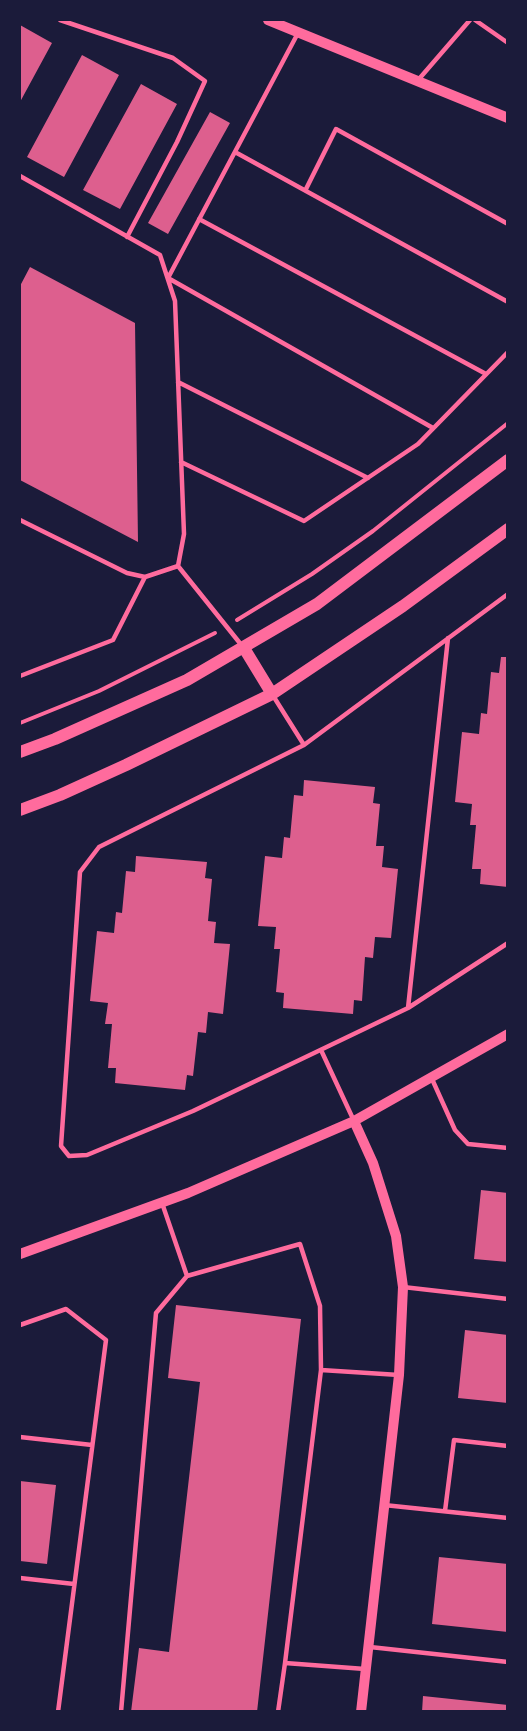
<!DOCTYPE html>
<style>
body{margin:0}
#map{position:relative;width:527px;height:1731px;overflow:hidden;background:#1b1b3a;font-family:Ubuntu,sans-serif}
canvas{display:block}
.frame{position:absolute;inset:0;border:21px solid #1b1b3a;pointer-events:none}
</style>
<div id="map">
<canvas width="527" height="1731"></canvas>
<div class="frame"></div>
</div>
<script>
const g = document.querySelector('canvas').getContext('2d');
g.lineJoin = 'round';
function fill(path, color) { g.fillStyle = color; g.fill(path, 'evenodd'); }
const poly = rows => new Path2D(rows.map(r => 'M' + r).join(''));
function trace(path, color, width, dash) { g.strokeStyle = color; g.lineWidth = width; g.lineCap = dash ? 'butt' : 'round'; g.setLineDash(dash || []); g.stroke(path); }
fill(poly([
 [20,25,52,43,20,102],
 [82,55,119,75,64,177,27,157],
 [141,84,177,104,120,209,83,190],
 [210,112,230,123,168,234,148,223],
 [30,267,135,323,138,542,20,480,20,286],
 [501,657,508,657,508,887,480,884,481,869,472,869,476,825,470,825,472,804,455,802,462,732,479,734,481,713,487,714,491,672,499,673],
 [304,780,375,787,373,803,380,804,376,846,384,846,382,867,398,869,391,938,375,937,373,958,365,957,362,1001,354,1000,353,1014,283,1008,284,993,276,992,280,949,274,949,276,927,258,926,265,856,282,858,284,837,290,838,294,795,303,796],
 [136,856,207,862,205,878,212,879,208,921,216,922,214,943,230,944,223,1014,208,1012,206,1033,198,1032,193,1076,187,1075,185,1090,115,1083,116,1068,108,1068,112,1024,105,1024,108,1003,90,1001,97,931,114,933,116,912,122,913,126,871,135,872],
 [481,1190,508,1193,508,1262,474,1259],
 [176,1305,301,1319,257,1712,131,1712,139,1648,169,1652,200,1382,168,1378],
 [465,1330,508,1335,508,1403,458,1398],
 [20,1481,56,1485,47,1564,20,1561],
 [439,1557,508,1564,508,1632,432,1624],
 [423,1696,508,1705,508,1712,422,1712]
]), '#dd5f8e');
trace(poly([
 [237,620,312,574,373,531,508,423],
 [20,723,99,691,215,633]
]), '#ff6b9d', 4);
trace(poly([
 [60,20,173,58,205,81,177,142,127,237],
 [475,20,508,43],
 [298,33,168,278,433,428],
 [419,79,470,20],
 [235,152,508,302],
 [20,176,160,255,175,301,184,534,178,566,243,647],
 [306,189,336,129,508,224],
 [199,219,486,374],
 [178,382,368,478],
 [181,462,304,521,418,444,508,352],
 [20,520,127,573,145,577,178,566],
 [508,594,304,745,99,847,80,872,61,1146,69,1156,87,1155,193,1111,408,1008,508,943],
 [20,676,113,640,145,577],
 [272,694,304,745],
 [408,1008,448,638],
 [321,1050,354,1121],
 [432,1079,455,1130,468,1144,508,1148],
 [187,1276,300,1244,320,1306,321,1370,285,1663],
 [403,1287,508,1299],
 [20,1325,66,1309,106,1340,58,1712],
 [321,1370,399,1375],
 [20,1437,92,1445],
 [384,1505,508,1518],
 [445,1511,454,1440,508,1446],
 [20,1578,74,1584],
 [370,1647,508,1662],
 [121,1712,156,1313,187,1276,162,1203],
 [278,1712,285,1663,365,1669]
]), '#ff6b9d', 4.5);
trace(poly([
 [268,20,508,118],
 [354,1121,373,1163,396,1236,403,1287,399,1375,361,1712],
 [20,1254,188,1193,354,1121,508,1034]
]), '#ff6b9d', 10);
trace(poly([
 [244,648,272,694],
 [20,752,55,739,187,680,317,604,508,460],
 [20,810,60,795,126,765,272,694,403,606,508,529]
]), '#ff6b9d', 12);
</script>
